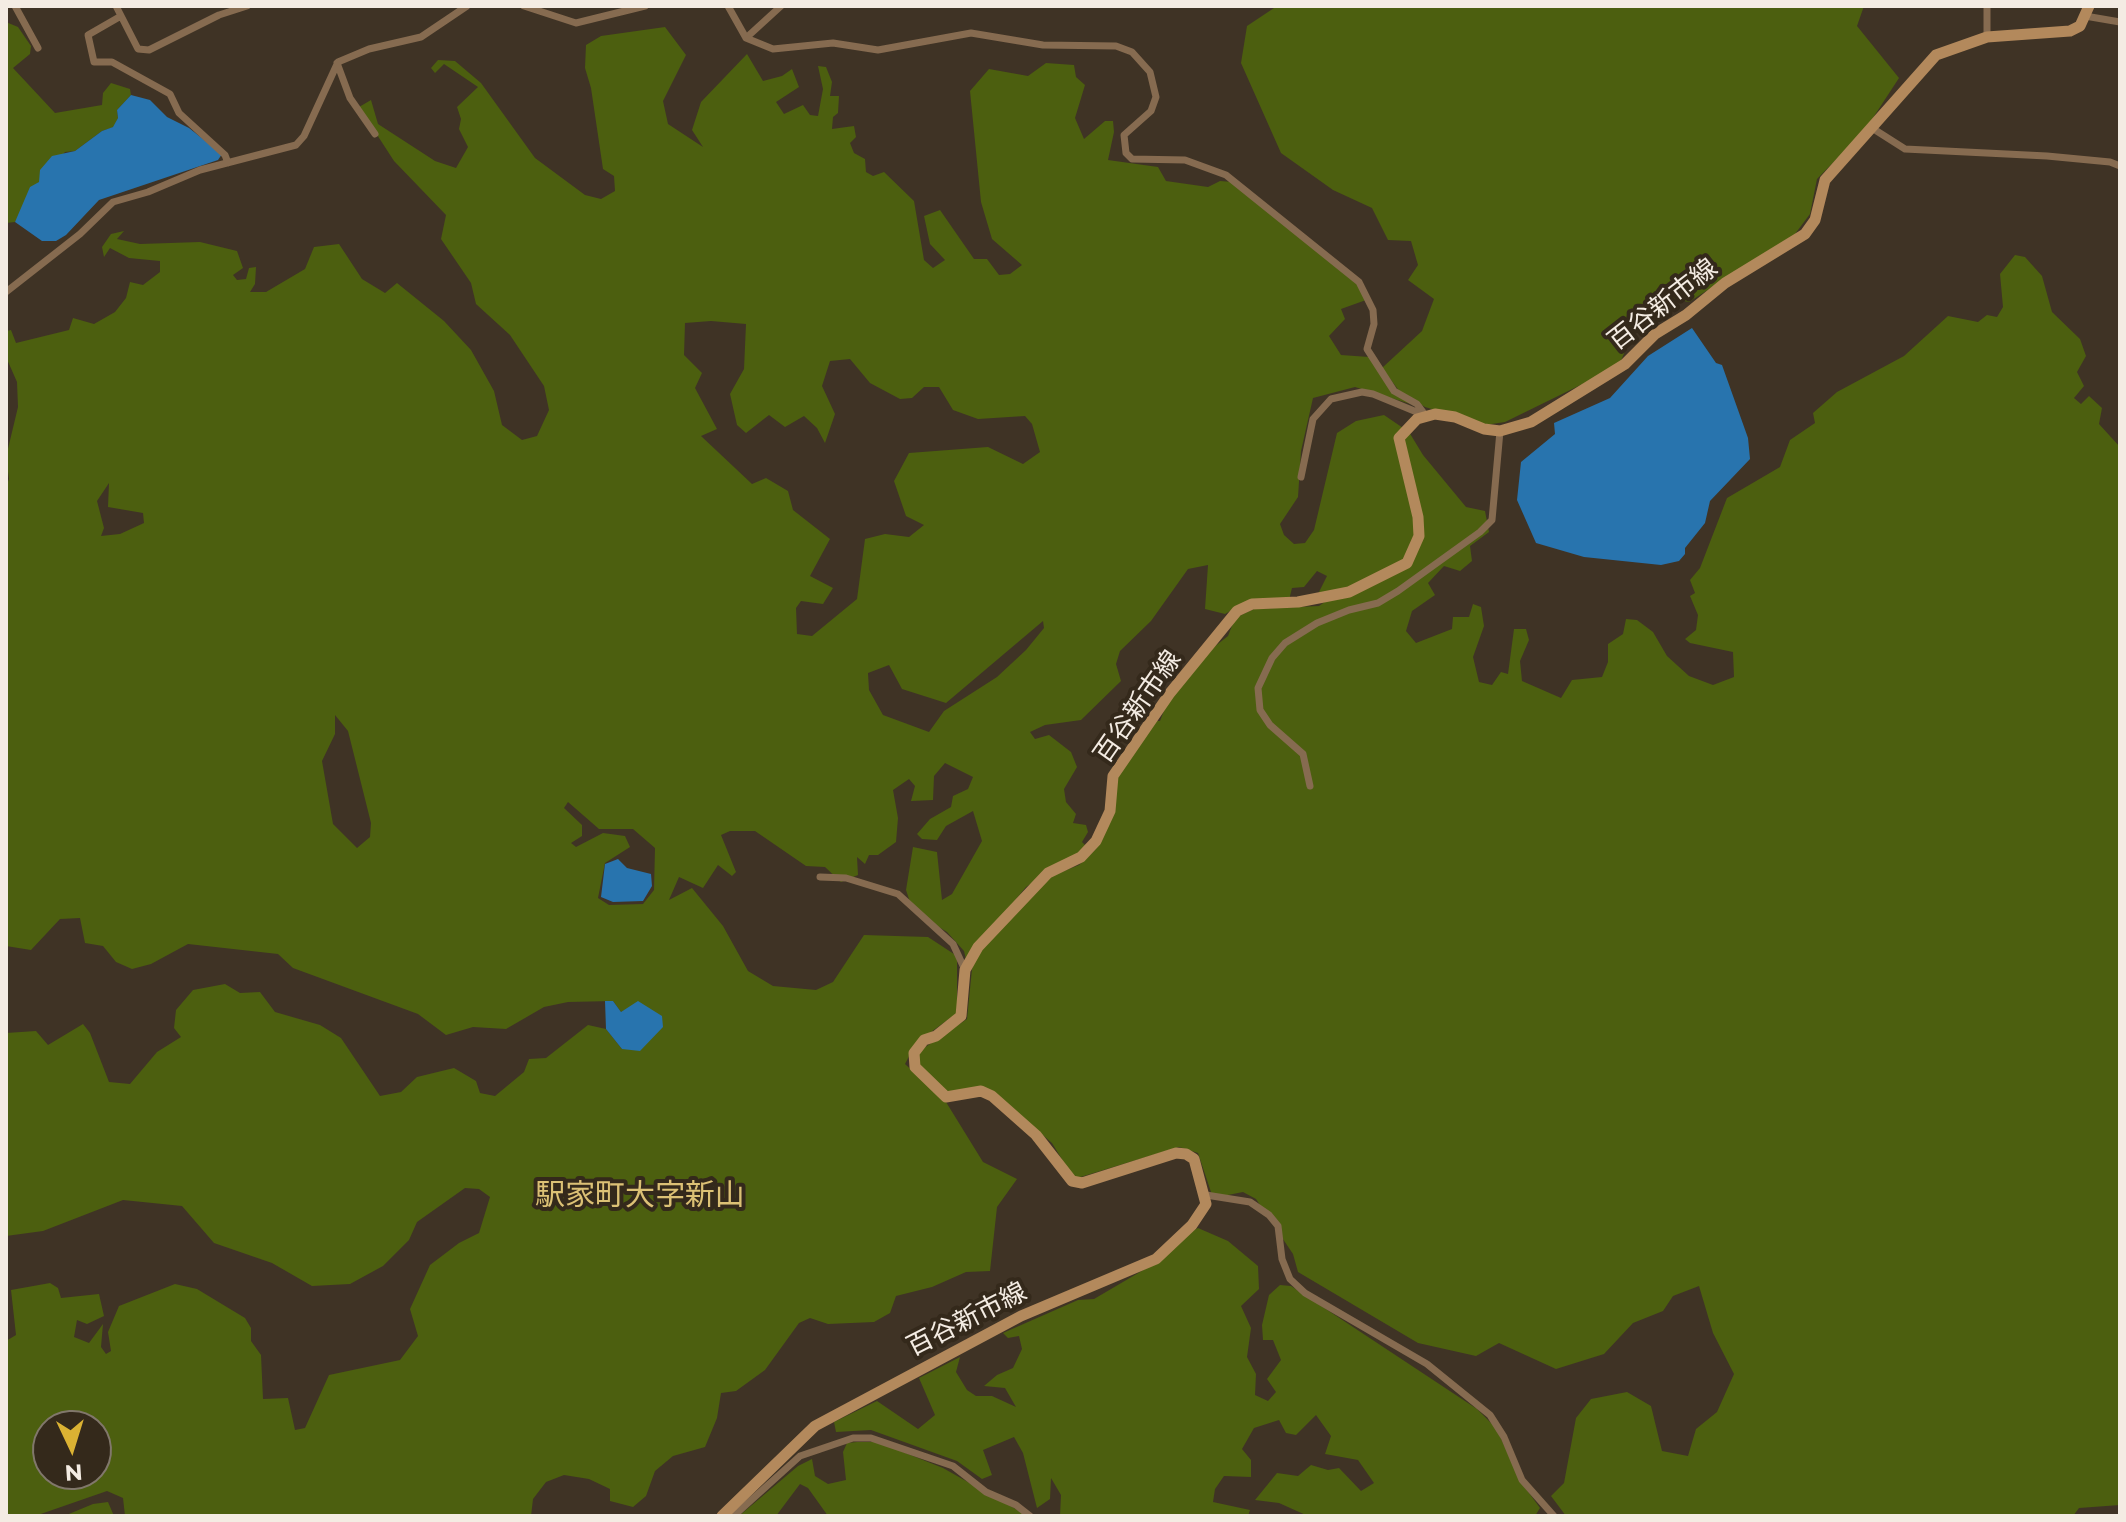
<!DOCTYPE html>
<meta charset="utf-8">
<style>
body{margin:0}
#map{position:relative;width:2126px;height:1522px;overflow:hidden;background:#3f3325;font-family:Montserrat,sans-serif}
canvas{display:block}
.frame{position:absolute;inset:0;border:8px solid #f4ece3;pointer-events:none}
.north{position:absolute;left:32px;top:1410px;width:80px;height:80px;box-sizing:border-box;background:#34291b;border:2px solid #81776b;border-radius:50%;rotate:176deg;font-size:22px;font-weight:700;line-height:32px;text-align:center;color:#f4ece3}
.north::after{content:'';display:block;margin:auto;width:28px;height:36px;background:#dbb233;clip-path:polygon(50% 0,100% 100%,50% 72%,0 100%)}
</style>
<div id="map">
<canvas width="2126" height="1522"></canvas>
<div class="frame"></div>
<div class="north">N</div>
</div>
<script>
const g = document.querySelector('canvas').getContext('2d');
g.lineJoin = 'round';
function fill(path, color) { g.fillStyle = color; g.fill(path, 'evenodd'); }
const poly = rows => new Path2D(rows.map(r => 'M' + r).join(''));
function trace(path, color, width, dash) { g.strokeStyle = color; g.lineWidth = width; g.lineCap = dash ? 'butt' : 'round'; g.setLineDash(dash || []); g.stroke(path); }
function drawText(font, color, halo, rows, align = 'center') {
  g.font = font + ' Montserrat,"Noto Sans JP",sans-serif'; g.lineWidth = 8; g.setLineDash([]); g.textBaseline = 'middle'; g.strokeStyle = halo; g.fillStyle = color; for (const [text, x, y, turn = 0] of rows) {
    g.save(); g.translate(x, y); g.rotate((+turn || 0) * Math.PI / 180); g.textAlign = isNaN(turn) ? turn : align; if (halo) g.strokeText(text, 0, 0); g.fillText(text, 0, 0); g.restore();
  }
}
fill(poly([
 [1277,6,1864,6,1857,26,1899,78,1865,130,1817,179,1810,214,1795,234,1689,302,1664,297,1632,315,1634,330,1620,363,1605,373,1505,422,1485,425,1425,407,1400,392,1382,368,1422,331,1434,299,1408,280,1418,265,1411,241,1388,240,1372,208,1333,190,1281,153,1241,63,1247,26],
 [6,22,18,27,31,46,30,54,13,68,55,113,102,105,103,93,111,83,130,89,131,95,117,110,118,118,114,127,102,131,75,151,65,152,39,182,15,222,6,223],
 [665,27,686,55,663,101,668,124,703,147,692,130,701,102,747,54,763,81,782,76,792,69,799,87,776,102,784,114,803,105,810,115,818,116,823,89,818,66,826,67,832,82,830,96,839,96,838,113,833,117,832,129,854,126,856,137,850,143,854,153,865,159,866,172,873,176,884,172,914,201,924,260,933,268,945,260,930,244,924,216,940,210,974,259,987,259,999,275,1010,274,1022,265,992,239,981,202,970,91,989,69,1028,76,1046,63,1074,65,1076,77,1085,85,1075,118,1084,139,1105,121,1113,121,1114,132,1108,160,1158,167,1166,181,1208,187,1220,181,1233,182,1359,286,1366,300,1341,309,1345,319,1329,336,1341,355,1369,357,1393,393,1414,405,1355,387,1313,398,1301,451,1298,497,1280,524,1284,535,1294,544,1305,543,1314,530,1337,433,1356,421,1384,415,1409,432,1423,455,1466,507,1485,511,1489,532,1470,546,1472,561,1460,571,1444,566,1428,583,1435,595,1412,611,1406,631,1416,643,1452,629,1453,617,1469,617,1473,604,1481,607,1484,626,1473,657,1479,682,1492,685,1501,672,1508,674,1514,629,1526,629,1529,640,1520,661,1522,681,1561,698,1572,680,1602,677,1608,662,1608,644,1623,634,1626,619,1637,620,1653,632,1667,656,1689,676,1713,685,1734,677,1733,652,1690,643,1685,639,1696,630,1698,615,1690,596,1695,593,1690,580,1700,568,1727,498,1780,467,1790,440,1815,423,1813,413,1837,392,1904,356,1948,316,1978,322,1987,315,1997,317,2003,307,2000,274,2015,255,2025,257,2042,276,2052,312,2080,339,2086,356,2077,372,2084,386,2074,398,2081,404,2089,396,2102,408,2099,424,2120,447,2120,1505,2079,1508,2073,1516,1566,1516,1551,1496,1564,1483,1576,1418,1591,1399,1627,1392,1651,1406,1662,1451,1688,1456,1696,1429,1717,1412,1734,1374,1713,1333,1699,1286,1673,1296,1663,1311,1633,1323,1604,1354,1556,1369,1499,1343,1476,1356,1418,1343,1298,1272,1293,1254,1256,1199,1243,1192,1213,1198,1198,1153,1179,1147,1074,1179,1052,1143,997,1096,945,1093,918,1067,918,1052,967,1019,972,969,978,953,1047,878,1079,865,1096,849,1106,829,1115,778,1153,721,1160,721,1168,700,1214,647,1228,636,1235,618,1254,609,1319,606,1330,598,1319,592,1327,576,1317,571,1304,587,1292,588,1289,600,1251,599,1225,614,1205,609,1208,565,1188,569,1151,621,1120,651,1116,664,1121,681,1081,720,1045,725,1030,732,1035,739,1049,735,1071,752,1077,767,1064,789,1066,802,1076,814,1073,823,1086,825,1088,832,1082,842,1087,847,1026,887,978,945,967,964,964,951,947,932,913,911,906,890,913,847,937,852,942,900,952,894,982,841,973,811,946,826,937,840,922,839,917,834,930,819,951,807,953,796,968,789,973,777,945,763,934,776,933,800,911,801,915,786,909,779,893,790,898,818,896,842,878,855,869,855,865,864,857,857,858,875,841,882,825,867,806,866,755,831,730,831,721,835,736,872,732,876,718,865,703,888,679,877,669,900,692,888,723,926,748,971,773,986,816,990,833,982,864,935,928,937,957,956,957,1013,916,1043,905,1064,946,1102,983,1162,1017,1179,997,1207,990,1271,966,1272,932,1287,896,1296,890,1313,874,1322,828,1324,810,1318,799,1323,765,1370,736,1391,721,1393,717,1418,705,1447,673,1456,655,1471,646,1496,633,1507,610,1501,610,1489,589,1479,564,1475,546,1482,533,1499,531,1516,125,1516,123,1498,107,1491,35,1516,6,1516,6,1341,16,1335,11,1290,50,1283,58,1288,61,1298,99,1294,104,1316,87,1324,77,1320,74,1337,89,1343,103,1324,101,1347,106,1354,111,1351,108,1332,119,1306,175,1284,197,1289,245,1318,251,1328,251,1341,261,1355,263,1399,288,1398,295,1430,305,1428,329,1375,400,1360,418,1336,410,1309,430,1265,459,1243,479,1233,490,1197,479,1189,465,1188,417,1222,409,1240,383,1266,350,1284,312,1286,272,1263,214,1243,182,1206,123,1200,43,1231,6,1236,6,1033,36,1031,48,1045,83,1024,90,1033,109,1082,130,1084,157,1052,181,1037,174,1028,176,1010,193,990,225,984,240,993,260,992,275,1012,320,1025,341,1038,380,1096,401,1092,417,1077,454,1068,476,1081,480,1093,495,1096,524,1072,529,1059,546,1058,588,1025,606,1029,622,1049,627,1009,621,1012,613,1001,568,1002,544,1007,506,1029,473,1027,446,1035,418,1014,293,968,278,954,188,944,151,964,132,969,116,962,103,946,85,943,80,918,60,919,31,950,6,946,6,486,9,479,6,457,18,407,17,382,6,357,6,331,11,330,16,343,69,330,73,318,94,324,115,312,126,298,130,282,143,285,160,272,160,261,129,258,110,248,104,257,102,247,111,234,124,231,117,239,140,244,200,242,237,251,243,268,233,275,237,280,246,279,249,268,256,267,255,284,250,292,266,292,305,269,314,247,339,244,362,279,385,293,397,283,444,321,471,350,494,391,502,425,522,440,537,436,549,410,544,386,510,335,476,304,471,283,441,239,446,215,394,161,359,107,371,100,378,124,435,161,456,168,468,147,459,129,461,119,457,107,478,87,444,64,435,73,431,68,438,60,455,61,481,83,535,158,585,195,601,199,615,191,614,176,603,169,591,88,585,68,586,45,601,36],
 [711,321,746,324,744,369,730,394,737,425,746,433,769,415,785,427,804,416,817,428,825,443,835,414,822,386,830,361,850,359,870,383,900,399,912,398,924,387,939,387,953,410,978,419,1025,416,1032,424,1040,452,1023,464,988,447,909,453,894,481,906,516,924,525,909,537,885,534,865,539,857,599,812,636,797,634,796,608,801,601,823,604,833,588,810,576,830,539,793,510,788,491,766,478,752,484,701,436,717,429,695,388,702,373,684,355,685,323],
 [109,483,108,507,143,513,144,523,120,534,101,536,104,528,97,501],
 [1043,621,1044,628,1026,650,997,677,944,711,929,732,883,715,869,690,868,673,889,665,902,689,946,703],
 [335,715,348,731,371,823,370,837,357,848,333,824,322,761,335,734],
 [568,802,599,829,633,829,655,848,654,890,643,904,609,905,598,898,605,863,630,847,625,836,603,833,576,847,571,843,582,836,582,825,564,808],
 [48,1426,96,1426,96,1474,48,1474],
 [1198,1228,1228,1241,1258,1266,1259,1289,1241,1306,1251,1328,1247,1357,1256,1374,1255,1395,1268,1401,1276,1392,1267,1379,1281,1360,1273,1340,1263,1340,1262,1325,1269,1295,1280,1285,1291,1286,1477,1409,1496,1428,1521,1482,1540,1508,1535,1516,1308,1516,1279,1503,1255,1500,1277,1473,1298,1476,1311,1465,1328,1470,1339,1468,1361,1491,1374,1483,1358,1460,1325,1454,1331,1436,1316,1415,1296,1435,1286,1433,1279,1420,1254,1428,1242,1449,1251,1460,1251,1477,1224,1476,1215,1489,1213,1502,1250,1510,1248,1516,1060,1516,1061,1495,1051,1478,1050,1499,1037,1508,1023,1453,1014,1437,983,1450,992,1475,982,1479,957,1461,871,1430,836,1432,834,1422,877,1401,918,1429,935,1415,919,1378,960,1357,956,1372,967,1390,976,1396,992,1396,1016,1407,1005,1388,984,1386,997,1375,1013,1368,1022,1349,1019,1336,1008,1338,1003,1333,1078,1300,1094,1299,1157,1262,1177,1239],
 [857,1442,878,1442,943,1468,1028,1516,828,1516,808,1488,800,1484,776,1516,739,1516,798,1466,812,1459,815,1476,828,1484,846,1480,843,1452,847,1443],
 [108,1502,114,1516,64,1516,93,1504]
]), '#4c5f0f');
fill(poly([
 [131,95,150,100,167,117,189,128,222,154,218,160,99,200,66,235,56,241,42,241,15,222,30,187,39,182,40,170,52,156,75,151,102,131,113,127,118,118,117,110],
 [1692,328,1716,363,1722,365,1748,438,1750,459,1710,501,1705,523,1685,548,1685,554,1679,561,1661,565,1584,557,1536,543,1517,500,1521,462,1555,434,1554,423,1610,398,1648,356],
 [618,859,627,868,651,874,652,886,643,901,613,902,601,897,605,864],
 [605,1001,613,1001,621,1012,638,1001,662,1016,663,1027,640,1051,622,1049,606,1029]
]), '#2874ae');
trace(poly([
 [15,6,38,48],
 [116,6,138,49,149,50,219,15,247,6],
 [524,6,576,23,645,6],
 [728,6,746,38,773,49,833,43,878,50,971,33,1043,45,1116,46,1132,52,1150,72,1156,97,1151,111,1124,135,1126,153,1132,159,1185,160,1226,175,1359,282,1373,310,1374,324,1367,349,1394,391,1417,404,1426,416],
 [121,16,88,35,94,62,112,62,170,94,179,113,225,155,228,163],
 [2085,16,2120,22],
 [1987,37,1987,6],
 [746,38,781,6],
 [337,63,350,98,375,134],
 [1872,128,1905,149,2047,156,2110,162,2120,166],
 [6,292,80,234,113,202,148,192,200,170,296,145,304,136,338,62,369,49,421,37,467,6],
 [1301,477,1313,419,1331,399,1362,392,1373,394,1424,415],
 [1310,786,1303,754,1270,725,1260,710,1258,688,1272,658,1285,643,1317,623,1349,610,1378,603,1398,591,1480,532,1492,520,1500,431],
 [820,877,846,878,898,894,953,944,965,970],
 [1206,1195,1250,1202,1269,1215,1278,1226,1282,1259,1290,1279,1305,1293,1427,1364,1490,1415,1504,1437,1522,1480,1554,1516],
 [726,1512,737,1513,800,1456,853,1438,871,1438,953,1466,986,1492,1016,1505,1030,1516]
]), '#866b50', 7);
trace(poly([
 [722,1516,815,1426,1021,1316,1156,1259,1192,1225,1206,1204,1194,1159,1186,1154,1176,1153,1082,1183,1072,1181,1036,1135,992,1096,981,1091,946,1097,915,1067,914,1053,924,1040,936,1036,961,1016,965,970,978,947,1048,873,1081,857,1096,841,1110,811,1113,776,1170,693,1237,611,1252,604,1298,602,1349,592,1407,563,1419,536,1418,517,1399,438,1417,419,1435,414,1455,417,1484,429,1500,431,1531,422,1625,364,1655,334,1686,315,1725,283,1805,234,1815,220,1825,180,1936,55,1987,37,2070,31,2080,26,2089,6]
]), '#b3895c', 11);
drawText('26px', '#f4ece3', '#34291b', [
 ["百谷新市線",1663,305,-38],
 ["百谷新市線",1138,707,-55],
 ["百谷新市線",967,1320,-27]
]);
drawText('30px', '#dcc175', '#34291b', [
 ["駅家町大字新山",640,1196]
]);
</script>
